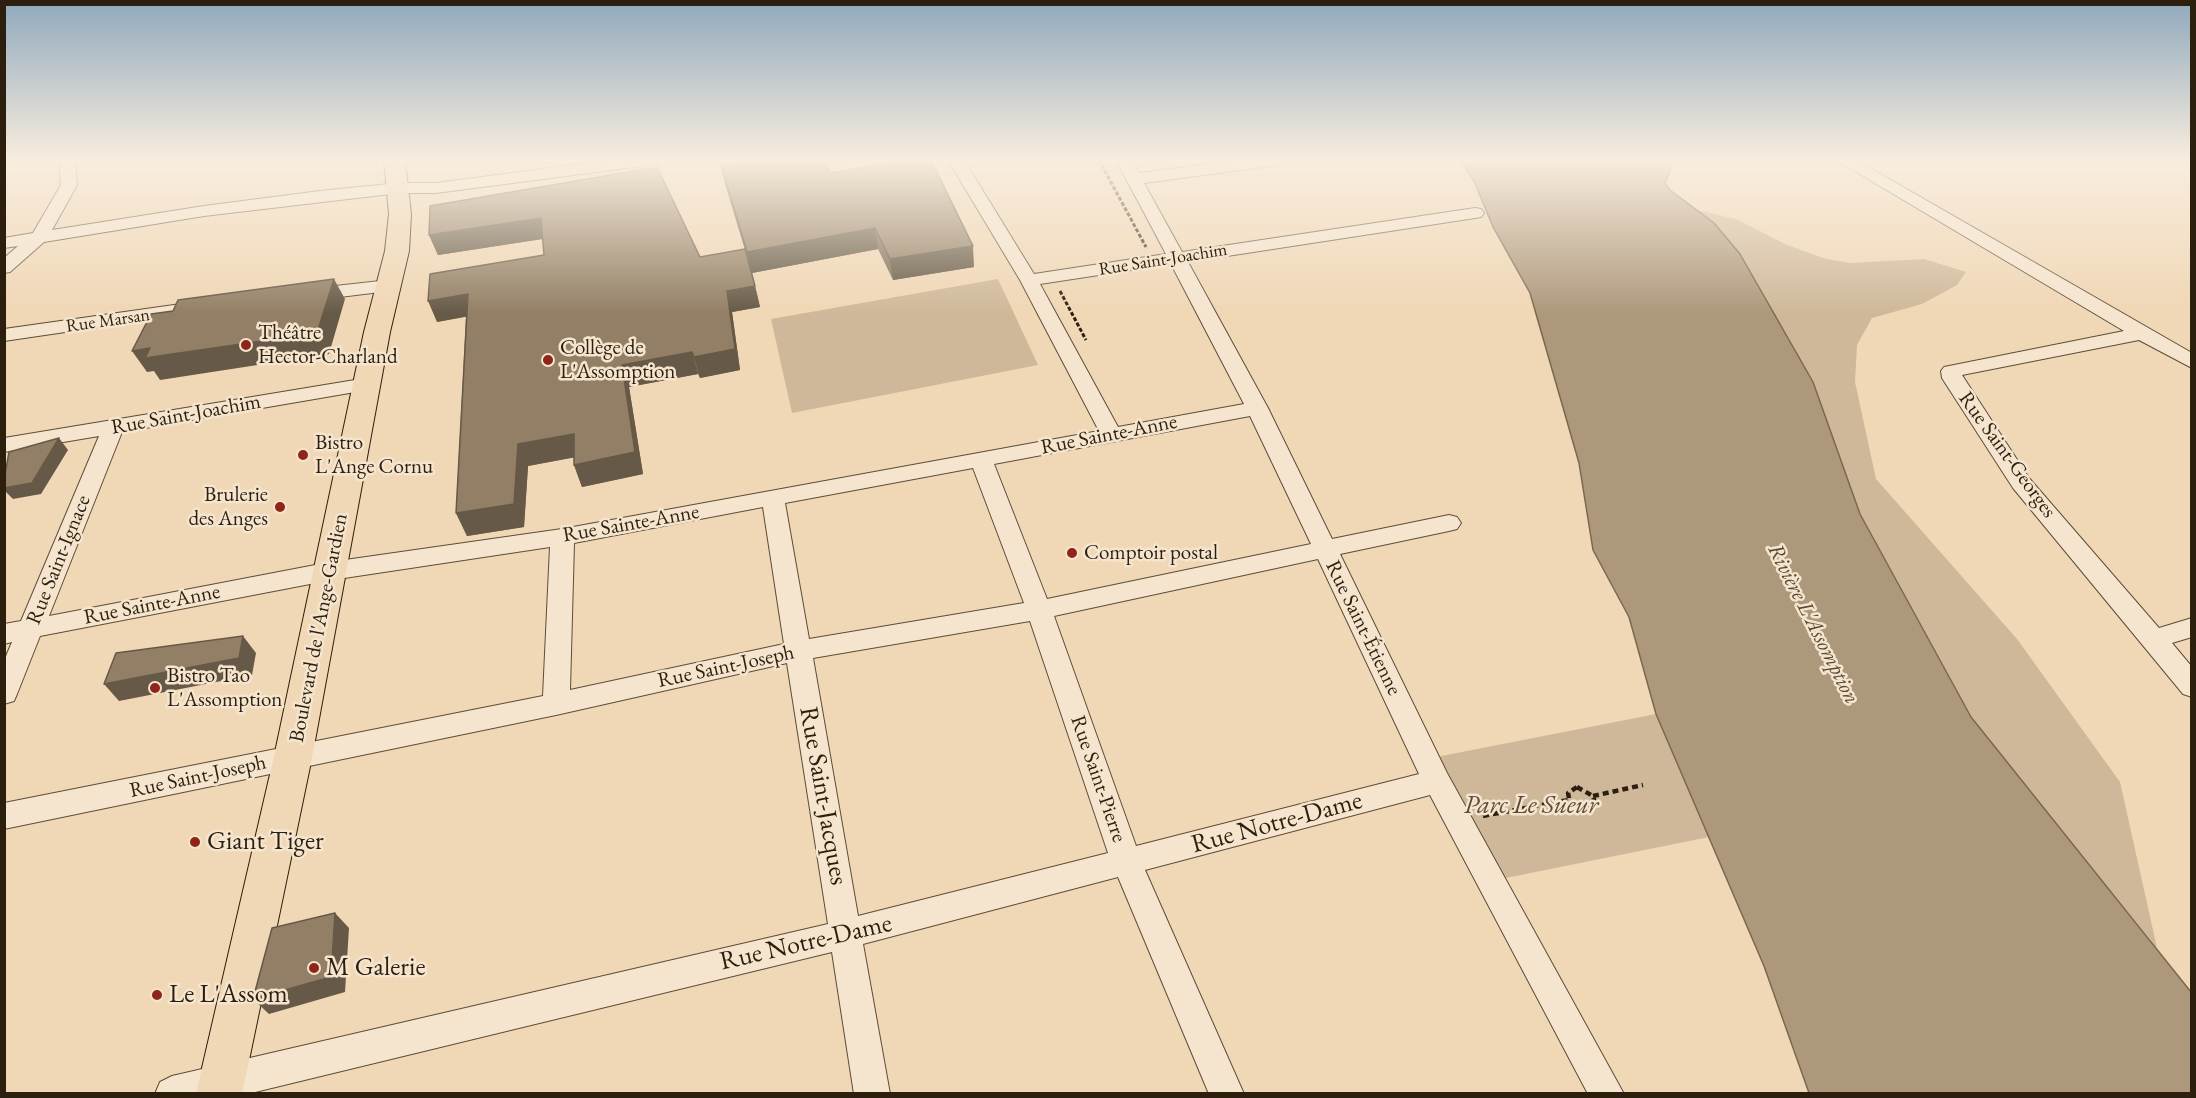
<!DOCTYPE html>
<meta charset="utf-8">
<style>
body{margin:0}
#map{position:relative;width:2196px;height:1098px;overflow:hidden;background:#f0d7b5;font-family:"EB Garamond",serif}
canvas{display:block}
.frame{position:absolute;inset:0;border:6px solid #2c1f0e;pointer-events:none}
</style>
<div id="map">
<canvas width="2196" height="1098"></canvas>
<div class="frame"></div>
</div>
<script>
const g = document.querySelector('canvas').getContext('2d');
g.lineJoin = 'round';
function fill(path, color) { g.fillStyle = color; g.fill(path, 'evenodd'); }
const poly = rows => new Path2D(rows.map(r => 'M' + r).join(''));
function trace(path, color, width, dash) { g.strokeStyle = color; g.lineWidth = width; g.lineCap = dash ? 'butt' : 'round'; g.setLineDash(dash || []); g.stroke(path); }
function drawText(font, color, halo, rows, align = 'center') {
  g.font = font + ' "EB Garamond",serif'; g.lineWidth = 5; g.setLineDash([]); g.textBaseline = 'middle'; g.strokeStyle = halo; g.fillStyle = color; for (const [text, x, y, turn = 0] of rows) {
    g.save(); g.translate(x, y); g.rotate((+turn || 0) * Math.PI / 180); g.textAlign = isNaN(turn) ? turn : align; if (halo) g.strokeText(text, 0, 0); g.fillText(text, 0, 0); g.restore();
  }
}
fill(poly([
 [1697,210,1736,219,1787,245,1826,259,1851,263,1924,259,1966,272,1957,285,1922,304,1872,318,1857,345,1855,382,1876,479,2017,639,2120,782,2157,948,1971,717,1860,514,1813,382],
 [998,279,1038,365,792,413,771,319],
 [1656,714,1709,837,1491,881,1426,759]
]), '#cfb899');
const water = poly([
 [1460,160,1669,160,1672,165,1665,183,1670,190,1714,223,1740,254,1813,382,1860,514,1971,717,2191,992,2191,1093,1809,1093,1764,966,1656,714,1629,617,1593,550,1579,463,1530,293,1493,227,1474,181,1460,160]
]);
fill(water, '#ad987c');
trace(water, '#796850', 1.5);
const minor = poly([
 [59,160,75,160,77,185,52,230,204,206,320,191,399,183,436,183,611,160,658,160,650,165,436,193,399,193,204,216,44,242,10,272,4,273,4,258,18,246,4,248,4,238,33,233,61,185,59,160],
 [948,160,964,160,1034,274,1166,254,1116,160,1132,160,1139,173,1240,160,1287,160,1279,165,1144,183,1182,252,1475,208,1481,209,1484,213,1481,217,1475,218,1188,262,1268,408,1332,539,1449,515,1457,517,1461,523,1457,529,1449,531,1340,554,1447,773,1624,1094,1588,1094,1430,795,1145,870,1244,1094,1209,1094,1118,877,863,944,890,1094,854,1094,832,952,247,1094,155,1094,160,1082,172,1076,828,924,787,663,556,715,4,829,4,803,543,696,550,547,331,580,40,636,17,694,14,701,4,704,4,661,12,642,4,644,4,624,21,621,99,436,4,452,4,438,367,378,374,380,377,384,374,388,367,390,122,432,49,616,331,562,562,529,1099,431,1020,280,948,160],
 [1171,264,1244,404,1118,427,1040,284,1171,264],
 [1250,416,1311,544,1047,599,994,464,1250,416],
 [973,468,1024,603,809,639,785,503,973,468],
 [763,507,784,644,570,690,574,543,763,507],
 [1318,559,1419,774,1136,846,1054,616,1318,559],
 [1030,621,1108,853,858,916,813,658,1030,621],
 [1836,160,1856,160,2192,353,2192,368,2139,340,1962,375,2029,478,2159,628,2192,618,2192,637,2172,643,2192,667,2192,697,2183,694,2013,488,1942,378,1941,371,1944,367,2124,331,1836,160],
 [389,280,396,282,398,286,396,290,308,301,301,299,299,295,301,291,308,289,389,280],
 [181,304,188,306,191,310,188,314,4,341,4,329,181,304]
]);
const major = poly([
 [384,160,405,160,411,214,409,251,390,332,312,757,242,1094,196,1094,274,757,364,332,385,251,389,214,384,160]
]);
trace(minor, '#5d4d38', 2);
trace(major, '#2c1f0e', 2);
trace(poly([
 [1099,160,1146,247],
 [1060,291,1086,340]
]), '#2c1f0e', 3, [4, 2]);
trace(poly([
 [1577,787,1593,796,1595,803,1591,808,1578,809,1570,803,1568,793,1577,787],
 [1593,796,1643,785],
 [1483,816,1568,800]
]), '#2c1f0e', 4.5, [6, 4]);
fill(minor, '#f5e5cf');
fill(major, '#f0d7b5');
fill(poly([
 [721,165,831,173,974,267,893,280,878,249,752,273,760,307,732,312,740,370,700,378,698,374,629,387,643,474,582,487,574,465,574,457,528,466,524,527,467,536,456,513,466,316,437,322,544,255,543,239,438,255,429,235,430,206,700,257,745,250,725,184]
]), '#7e6d57');
fill(poly([
 [541,218,548,238,438,255,429,235],
 [875,228,878,249,752,273,747,252],
 [973,246,974,267,893,280,890,259],
 [334,279,345,299,329,354,160,380,154,371,147,372,132,351],
 [755,286,760,307,732,312,740,370,700,378,694,357,727,291],
 [468,294,476,315,437,322,428,301],
 [692,352,698,374,629,387,643,474,582,487,574,465,622,365],
 [574,434,582,456,528,466,524,527,467,536,456,513,518,444],
 [59,438,68,450,41,494,13,499,4,490,4,488],
 [243,636,256,653,252,675,119,701,104,684],
 [335,913,349,928,345,992,269,1014,253,999]
]), '#665947');
const building = poly([
 [749,160,825,160,831,173,904,160,931,160,973,246,890,259,875,228,747,252,721,165,749,160],
 [657,167,700,257,745,249,755,286,727,291,735,349,694,357,692,352,622,365,635,452,574,465,574,434,518,444,514,504,456,513,468,294,428,301,430,274,544,255,541,218,429,235,430,206,657,167],
 [334,279,317,333,145,358,150,348,132,351,151,314,173,311,178,300,334,279],
 [59,438,32,483,4,488,4,480,9,452,59,438],
 [243,636,239,658,104,684,116,653,243,636],
 [335,913,331,977,253,999,272,928,335,913]
]);
fill(building, '#927f65');
trace(building, '#665947', 1.5);
const sky = g.createLinearGradient(0, 0, 0, 314);
sky.addColorStop(0, '#90a9bd');
sky.addColorStop(0.51, '#f8edde');
sky.addColorStop(1, '#f8edde00');
g.fillStyle = sky;
g.fillRect(0, 0, 2196, 314);
for (const [x, y, r, color] of [
 [246,345,6,"#8f2418"],
 [548,360,6,"#8f2418"],
 [303,455,6,"#8f2418"],
 [280,507,6,"#8f2418"],
 [1072,553,6,"#8f2418"],
 [155,688,6,"#8f2418"],
 [195,842,6,"#8f2418"],
 [314,968,6,"#8f2418"],
 [157,995,6,"#8f2418"]
]) { const dot = new Path2D(); dot.arc(x, y, r, 0, 2 * Math.PI); g.fillStyle = color; g.fill(dot); trace(dot, '#f5e5cf', 2); }
drawText('18px', '#2c1f0e', '#f5e5cf', [
 ["Rue Saint-Joachim",1163,260,-9],
 ["Rue Marsan",108,321,-8]
]);
drawText('21px', '#2c1f0e', '#f5e5cf', [
 ["Théâtre",258,333],
 ["Hector-Charland",258,357],
 ["Collège de",560,348],
 ["L'Assomption",560,372],
 ["Bistro",315,443],
 ["L'Ange Cornu",315,467],
 ["Brulerie",268,495,"right"],
 ["des Anges",268,519,"right"],
 ["Comptoir postal",1084,553],
 ["Bistro Tao",167,676],
 ["L'Assomption",167,700]
], 'left');
drawText('21px', '#2c1f0e', '#f5e5cf', [
 ["Rue Saint-Joachim",186,415,-10],
 ["Rue Sainte-Anne",1109,435,-11],
 ["Rue Saint-Georges",2007,455,54],
 ["Rue Sainte-Anne",631,524,-10],
 ["Rue Saint-Ignace",59,560,-68],
 ["Rue Sainte-Anne",152,605,-11],
 ["Boulevard de l'Ange-Gardien",319,628,-79],
 ["Rue Saint-Étienne",1363,628,64],
 ["Rue Saint-Joseph",726,667,-12],
 ["Rue Saint-Joseph",198,777,-12],
 ["Rue Saint-Pierre",1098,779,71]
]);
drawText('italic 22px', '#594934', '#f5e5cf', [
 ["Rivière L'Assomption",1813,624,63]
]);
drawText('26px', '#2c1f0e', '#f5e5cf', [
 ["Rue Saint-Jacques",823,796,80],
 ["Rue Notre-Dame",1277,823,-15],
 ["Rue Notre-Dame",806,943,-13]
]);
drawText('italic 26px', '#5d4d38', '#f5e5cf', [
 ["Parc Le Sueur",1531,806]
]);
drawText('26px', '#2c1f0e', '#f5e5cf', [
 ["Giant Tiger",207,842],
 ["M Galerie",326,968],
 ["Le L'Assom",169,995]
], 'left');
</script>
